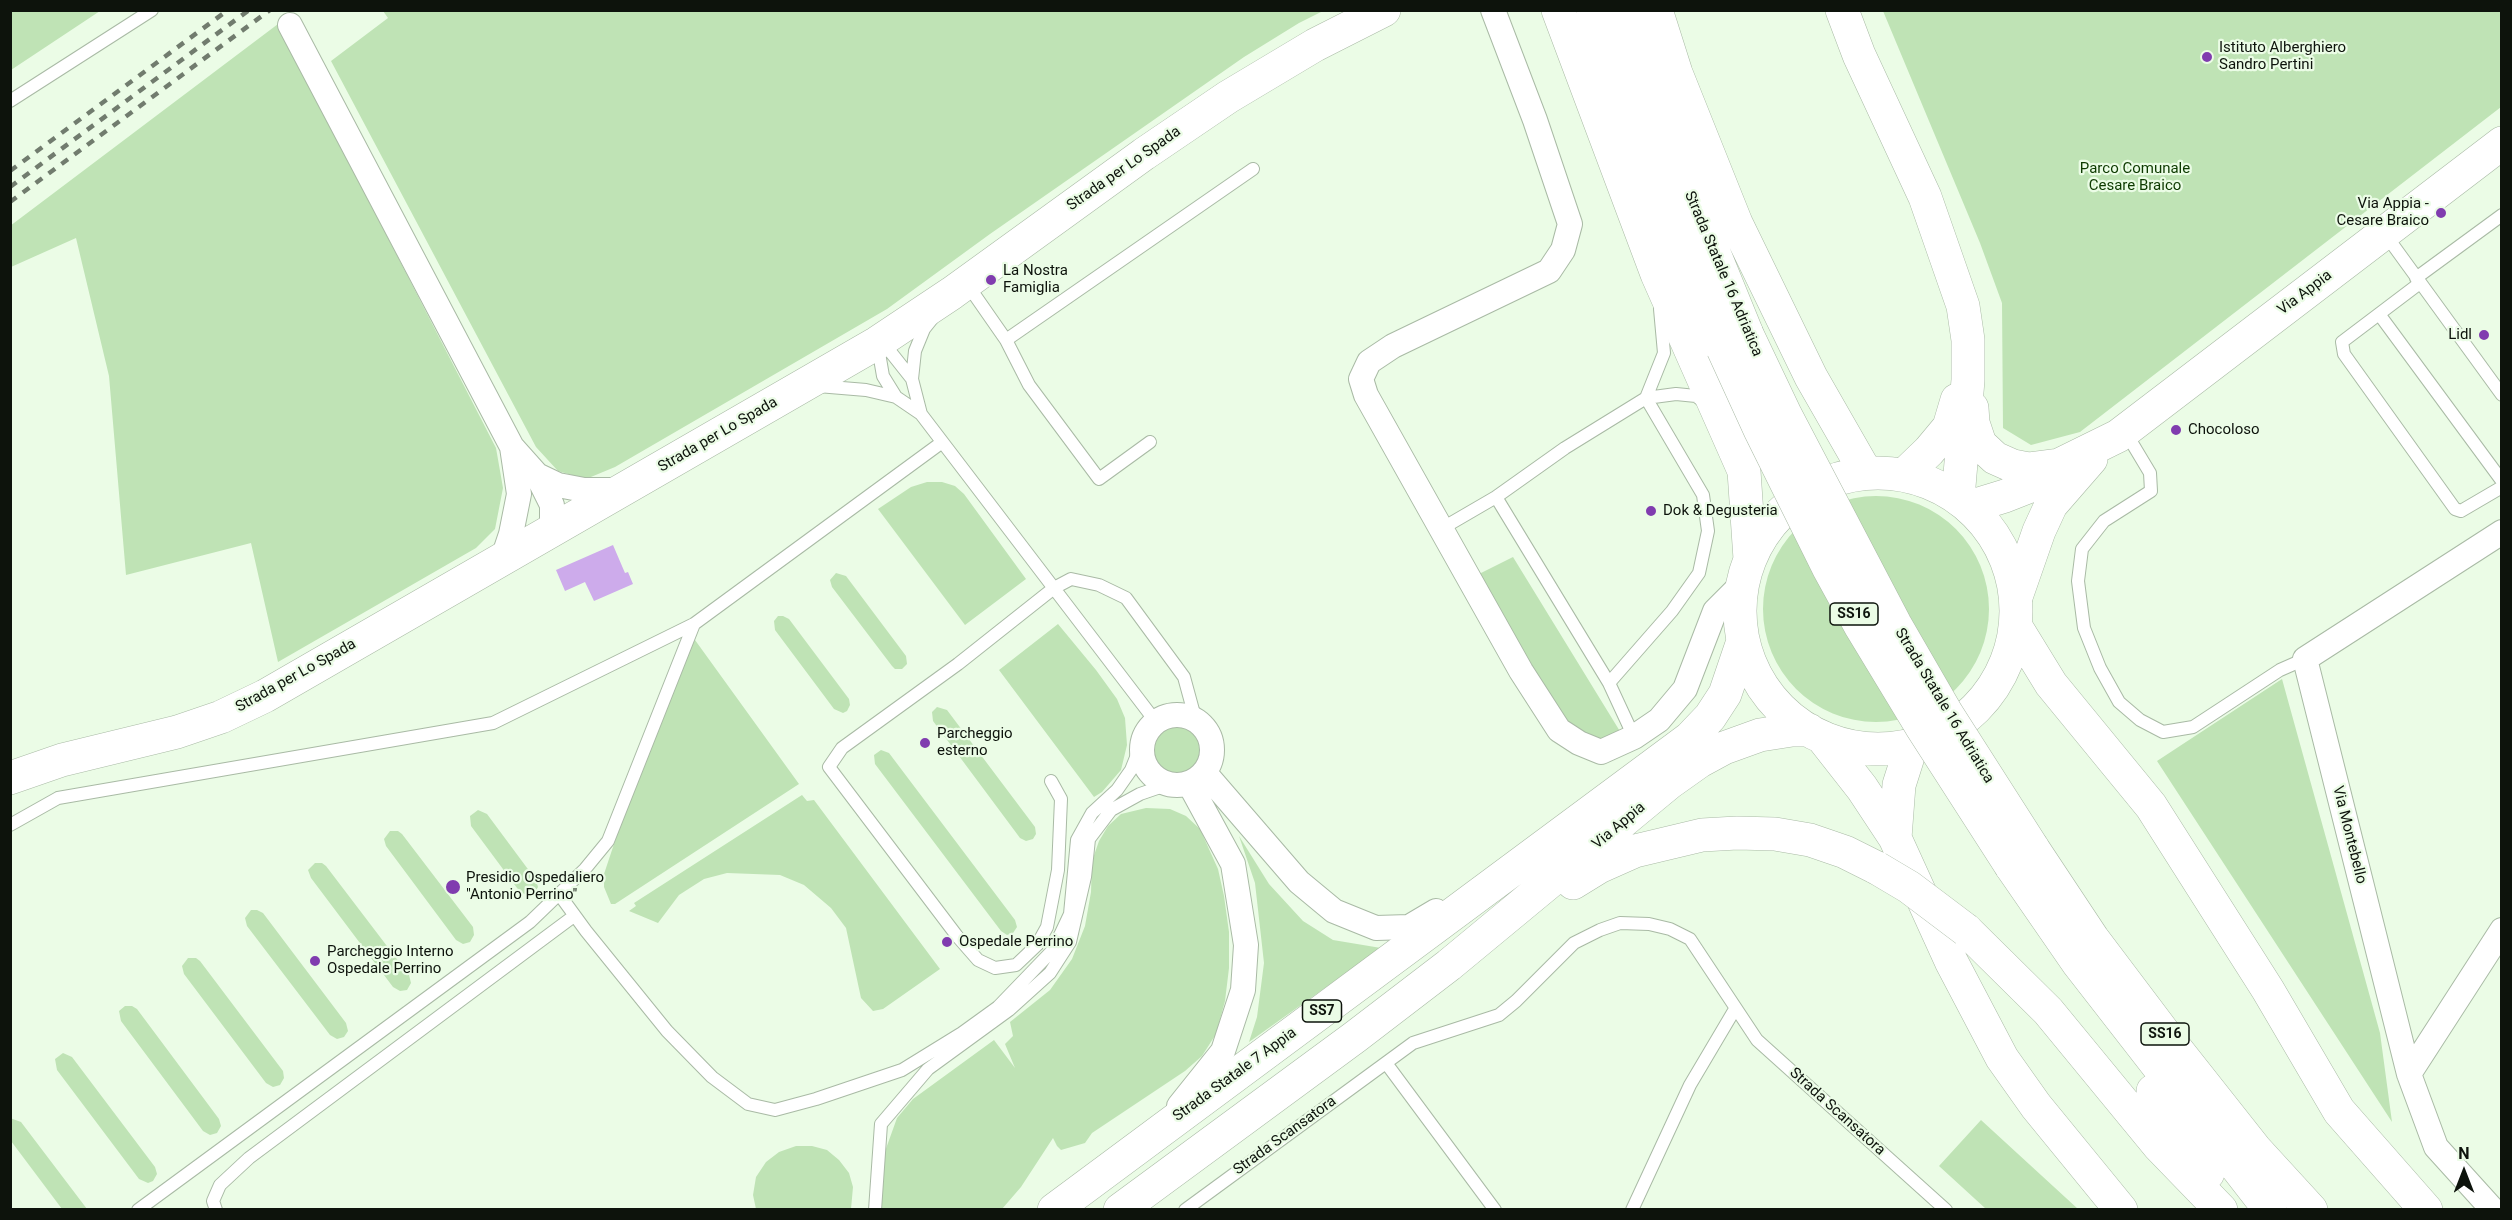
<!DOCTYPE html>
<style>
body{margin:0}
#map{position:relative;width:2512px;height:1220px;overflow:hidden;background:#ebfce6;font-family:Roboto,sans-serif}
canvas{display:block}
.frame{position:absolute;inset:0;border:12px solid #0d130c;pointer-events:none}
.north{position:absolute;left:2434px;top:1142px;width:60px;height:60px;-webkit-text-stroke:4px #ebfce6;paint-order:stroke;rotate:0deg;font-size:16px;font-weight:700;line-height:24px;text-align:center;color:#0d130c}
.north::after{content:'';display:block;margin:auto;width:21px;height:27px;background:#0d130c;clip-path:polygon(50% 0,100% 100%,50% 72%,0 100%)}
</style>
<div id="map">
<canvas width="2512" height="1220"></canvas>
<div class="frame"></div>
<div class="north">N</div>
</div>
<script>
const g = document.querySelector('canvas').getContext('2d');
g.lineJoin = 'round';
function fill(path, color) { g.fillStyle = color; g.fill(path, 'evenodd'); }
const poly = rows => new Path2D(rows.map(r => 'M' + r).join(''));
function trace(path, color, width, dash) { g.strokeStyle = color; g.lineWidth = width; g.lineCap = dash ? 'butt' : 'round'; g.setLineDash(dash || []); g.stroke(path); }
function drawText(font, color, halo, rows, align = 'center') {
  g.font = font + ' Roboto,sans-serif'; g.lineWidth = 4.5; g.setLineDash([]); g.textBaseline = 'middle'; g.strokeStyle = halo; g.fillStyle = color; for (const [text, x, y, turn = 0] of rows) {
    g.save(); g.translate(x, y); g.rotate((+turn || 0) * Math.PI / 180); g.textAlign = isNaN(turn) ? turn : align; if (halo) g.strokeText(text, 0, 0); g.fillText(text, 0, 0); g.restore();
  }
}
fill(poly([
 [11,10,100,10,100,11,11,70],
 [383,11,1323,11,1299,23,1244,57,990,234,887,309,615,467,586,479,558,471,536,447,331,61,388,18],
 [1883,11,2501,11,2501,107,2080,432,2031,445,2003,428,2002,303,1980,243],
 [278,24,496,448,503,488,495,529,476,548,278,662,251,543,126,575,109,376,76,238,11,267,10,226],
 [927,482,942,482,955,486,964,494,1026,579,965,625,878,509,911,487],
 '1763 609a113 113 0 1 1 226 0a113 113 0 1 1-226 0Z',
 [1513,557,1621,733,1608,741,1581,736,1558,711,1536,678,1479,574],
 [836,573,846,576,906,656,907,664,902,669,895,669,892,666,832,587,830,580],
 [778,616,783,616,789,619,849,699,850,705,847,711,843,713,834,709,775,630,774,621],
 [1058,624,1096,670,1117,699,1125,718,1127,745,1121,770,1102,792,1094,797,999,670],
 [695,640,799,784,615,904,611,904,604,887,604,874,623,817,692,642],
 [2282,679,2380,1033,2392,1122,2157,761],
 [937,707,947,710,1035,827,1036,834,1033,839,1026,841,1020,838,933,721,932,712],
 '1151 751a25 25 0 1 1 50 0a25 25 0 1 1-50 0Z',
 [881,750,889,753,1015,920,1017,927,1013,933,1007,935,1001,931,875,764,874,755],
 [802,795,807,801,814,800,940,969,883,1009,873,1011,861,998,846,928,831,908,804,885,780,875,727,873,704,879,679,895,658,923,629,911,636,906,634,903],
 [1146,808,1170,809,1186,816,1200,829,1218,869,1224,896,1229,932,1229,968,1225,1001,1216,1034,1202,1056,1185,1071,1092,1133,1085,1143,1061,1150,1057,1146,1053,1138,1021,1187,1002,1209,879,1209,879,1168,897,1118,913,1099,994,1040,1015,1068,1005,1044,1013,1036,1010,1022,1050,990,1072,959,1085,926,1091,892,1092,861,1099,841,1108,826,1121,814],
 [478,810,487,814,536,880,538,887,534,894,527,895,520,892,471,826,470,816],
 [390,831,398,831,402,834,473,927,474,935,470,942,463,944,456,940,386,846,384,839],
 [1239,836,1269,884,1303,921,1333,940,1381,948,1249,1042,1257,1017,1264,963,1255,883],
 [315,863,322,863,326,866,409,975,411,983,407,990,400,991,393,987,311,878,308,870],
 [251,910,257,910,263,913,346,1023,348,1031,344,1037,337,1039,330,1035,247,926,245,918],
 [188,958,196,958,200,961,283,1071,284,1078,280,1085,273,1087,266,1083,184,974,182,966],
 [125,1006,132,1006,137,1009,219,1119,221,1126,217,1133,210,1135,203,1131,121,1021,119,1011],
 [63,1053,72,1057,155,1167,157,1174,153,1181,148,1183,139,1179,57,1070,55,1059],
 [10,1118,21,1122,87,1209,62,1209,11,1141],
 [1981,1120,2078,1209,1986,1209,1939,1166],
 [796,1146,812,1146,827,1150,839,1160,849,1173,853,1187,851,1209,756,1209,753,1195,756,1177,766,1162,779,1152]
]), '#bfe3b5');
fill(poly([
 [613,545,625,573,628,572,633,584,594,601,585,582,565,591,556,570]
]), '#cdabeb');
const lane = poly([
 [10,101,152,10],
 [2385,234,2502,395],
 [2416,278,2502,215],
 [2420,283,2379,314,2502,481],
 [967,284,1006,340,1253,169],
 [2379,314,2342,342,2344,354,2455,509,2461,511,2502,487],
 [1006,340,1029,385,1099,479,1150,442],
 [878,343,889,350,912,379,921,414],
 [878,347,883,376,896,397],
 [912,379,915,351,924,329,932,319],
 [818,386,866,390,896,397,921,414,1156,722],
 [1646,398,1664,353,1660,309],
 [2126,433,2150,473,2151,491,2104,521,2082,549,2078,581,2084,628,2100,668,2119,702,2140,720,2163,732,2193,727,2280,670,2305,659],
 [1496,497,1565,448,1646,398,1676,394,1696,396,1705,403],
 [1441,529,1496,497,1609,683,1672,611,1699,573,1708,531,1703,495,1646,398],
 [1609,683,1634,737],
 [1051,781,1061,799,1058,870,1047,927,1037,945,1016,965,995,968,978,960,957,936,829,767,842,748,958,664,1054,588,1071,579,1099,585,1126,598,1184,677,1196,721],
 [10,825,58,798,493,723,694,624,941,443],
 [559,894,586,931,667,1031,712,1077,748,1104,775,1110,816,1099,902,1070,962,1033,998,1007,1053,950,1070,914,1077,840,1092,813,1117,790,1131,770,1143,740],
 [1386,1063,1495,1210],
 [138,1210,530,922,585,869,608,841,694,624],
 [216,1210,213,1201,220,1185,249,1158,574,916],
 [875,1210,881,1124,928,1069,1009,1010,1050,973,1070,942,1085,877,1089,839,1111,810,1140,794,1169,784],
 [1185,1210,1413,1043,1499,1015,1516,1001,1574,943,1600,930,1620,923,1649,924,1670,929,1690,939,1757,1040,1946,1210],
 [1632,1210,1690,1085,1735,1009]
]);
const street = poly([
 [1493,10,1535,120,1570,224,1563,250,1549,271,1393,346,1369,362,1361,379,1366,395,1521,671,1559,730,1579,743,1601,752,1634,737,1659,720,1685,689,1715,611,1742,584],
 [290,25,512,447,519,494,511,534,503,558],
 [512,447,537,475,558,485,584,490,621,490],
 [537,475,552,505,552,530],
 '1142 750a35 35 0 1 1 70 0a35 35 0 1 1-70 0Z',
 [1204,772,1299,882,1334,911,1376,928,1409,927,1436,911],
 [2409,1074,2502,930],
 [1179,1106,1223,1051,1243,990,1246,945,1233,864,1189,783],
 [2493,1210,2436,1147,2409,1074,2305,659,2502,532]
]);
const secondary = poly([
 [1842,10,1859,55,1925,197,1963,306,1968,340,1968,380,1958,498],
 [1972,408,1973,423,1980,444,1995,458,2013,466,2028,469,2059,465],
 [1904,475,1929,451,1949,427,1957,400],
 [1969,507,2005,496,2033,485,2059,465,2118,436,2502,143],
 [2016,597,2039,531,2051,505,2091,459],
 [10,778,62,760,177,732,221,717,265,696,877,343,952,293,1144,154,1228,97,1315,45,1384,10]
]);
const highway = poly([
 [1558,10,1657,274,1744,471,1750,559],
 [1593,10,1646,161,1723,349],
 [1622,10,1670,145,1747,334],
 [1656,10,1676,73,1736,223,1811,377,1866,473],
 '1740 611a138 138 0 1 1 276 0a138 138 0 1 1-276 0Z',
 [2016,627,2051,684,2151,806,2268,990,2339,1111,2426,1210],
 [1822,737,1862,788,1895,838,1951,961,2002,1058,2036,1106,2121,1210],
 [1895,838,1899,785,1912,744],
 [2032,847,2093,939,2173,1045,2256,1150,2311,1210],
 [2011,866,2078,963,2270,1210],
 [1573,883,1599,867,1635,851,1702,835,1737,833,1775,834,1810,840,1845,852,1877,868],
 [1966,930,2048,1011,2159,1146,2221,1210],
 [2153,1091,2208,1173],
 [1054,1210,1690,738,1710,717,1725,694,1743,641],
 [1120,1210,1355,1037,1449,965,1669,783,1700,761,1724,748,1760,735,1792,730,1809,730]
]);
trace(lane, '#a9baa5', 14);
trace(street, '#a9baa5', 26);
trace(secondary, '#a9baa5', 34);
trace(highway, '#a9baa5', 34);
trace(lane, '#fff', 12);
trace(street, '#fff', 24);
trace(secondary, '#fff', 33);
trace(highway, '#fff', 33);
trace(poly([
 [10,171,228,10],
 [10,187,249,10],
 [10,202,270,10]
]), '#717c6e', 4.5, [8, 8]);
const highwayBridge = poly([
 [1747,334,1786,416,1895,624,1947,714,2032,847],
 [1723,349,1760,430,1828,567,1861,627,1921,726,2011,866],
 [1877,868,1909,887,1966,930]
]);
trace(highwayBridge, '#a9baa5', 34, []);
trace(highwayBridge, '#fff', 33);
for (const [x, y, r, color] of [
 [2207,57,6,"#803caf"],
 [2441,213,6,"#803caf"],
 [991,280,6,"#803caf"],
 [2484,335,6,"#803caf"],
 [2176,430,6,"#803caf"],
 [1651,511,6,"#803caf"],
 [925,743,6,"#803caf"],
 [453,887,8,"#803caf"],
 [947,942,6,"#803caf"],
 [315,961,6,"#803caf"]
]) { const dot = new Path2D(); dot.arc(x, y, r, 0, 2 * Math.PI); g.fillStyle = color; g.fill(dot); trace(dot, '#ebfce6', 2); }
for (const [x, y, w] of [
 [1854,614,48],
 [1322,1011,39],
 [2165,1034,48]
]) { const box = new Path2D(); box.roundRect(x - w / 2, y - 11, w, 22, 4.5); g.fillStyle = '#ebfce6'; g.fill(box); trace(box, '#0d130c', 1.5); }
drawText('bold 14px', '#0d130c', null, [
 ["SS16",1854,614],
 ["SS7",1322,1011],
 ["SS16",2165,1034]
]);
drawText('15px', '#0d130c', '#ebfce6', [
 ["Istituto Alberghiero",2219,48],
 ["Sandro Pertini",2219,65],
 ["Via Appia -",2429,204,"right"],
 ["Cesare Braico",2429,221,"right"],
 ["La Nostra",1003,271],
 ["Famiglia",1003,288],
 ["Lidl",2472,335,"right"],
 ["Chocoloso",2188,430],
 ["Dok & Degusteria",1663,511],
 ["Parcheggio",937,734],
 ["esterno",937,751],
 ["Presidio Ospedaliero",466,878],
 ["\"Antonio Perrino\"",466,895],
 ["Ospedale Perrino",959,942],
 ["Parcheggio Interno",327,952],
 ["Ospedale Perrino",327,969]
], 'left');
drawText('15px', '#0d130c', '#ebfce6', [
 ["Strada per Lo Spada",1124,169,-35],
 ["Strada Statale 16 Adriatica",1723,274,67],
 ["Via Appia",2305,293,-37],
 ["Strada per Lo Spada",718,435,-30],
 ["Strada per Lo Spada",296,676,-29],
 ["Strada Statale 16 Adriatica",1944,706,59],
 ["Via Appia",1619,826,-40],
 ["Via Montebello",2349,835,76],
 ["Strada Statale 7 Appia",1235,1075,-36],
 ["Strada Scansatora",1837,1112,42],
 ["Strada Scansatora",1285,1136,-36]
]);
drawText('15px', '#0d3a00', '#ebfce6', [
 ["Parco Comunale",2135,169],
 ["Cesare Braico",2135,186]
]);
</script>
